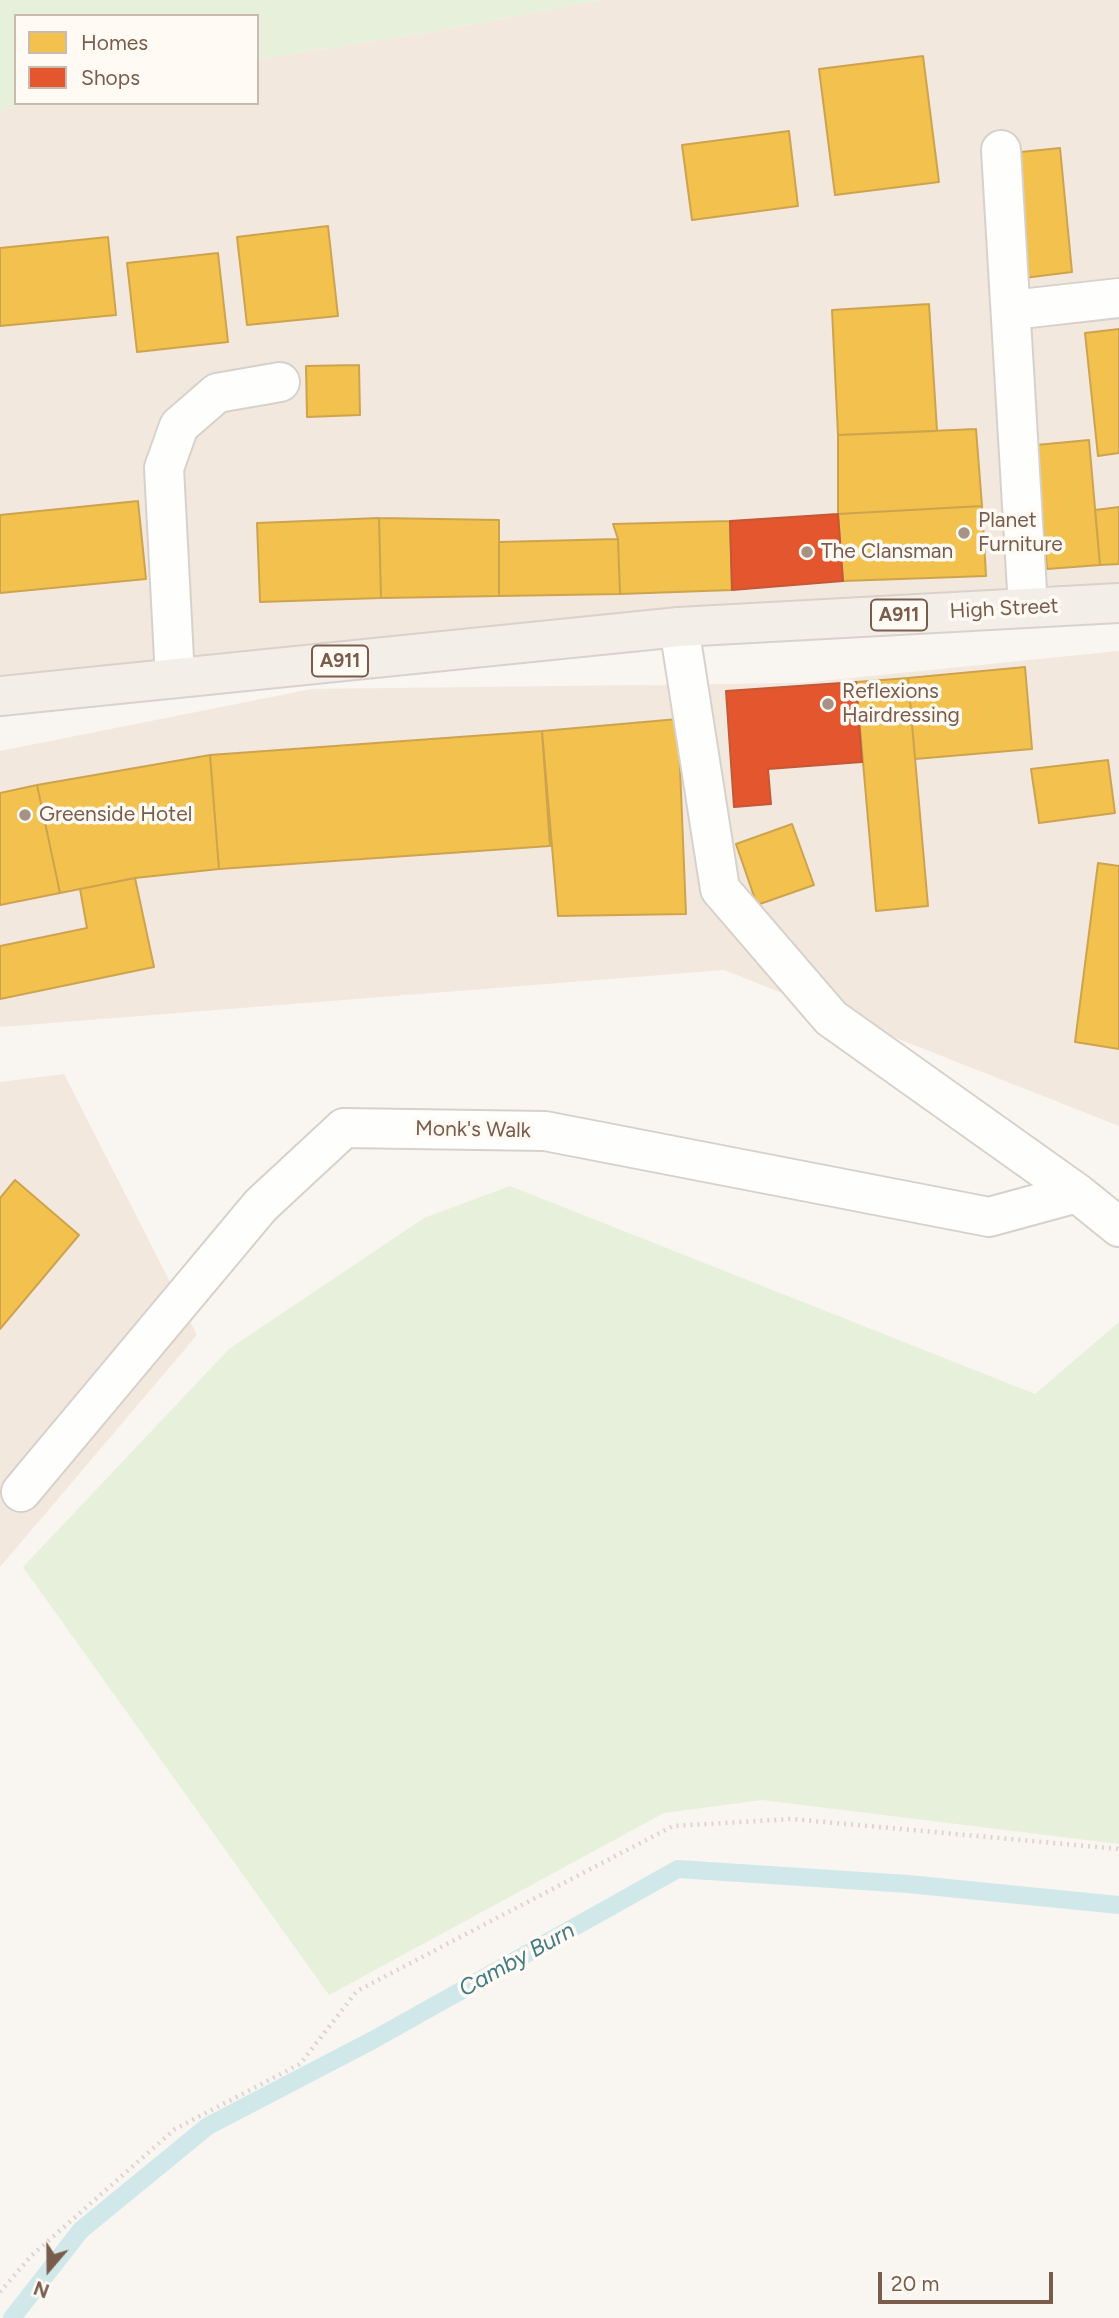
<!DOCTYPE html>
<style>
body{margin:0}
#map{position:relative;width:1119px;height:2318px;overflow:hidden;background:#f9f5f0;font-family:Figtree,sans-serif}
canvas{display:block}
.legend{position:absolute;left:14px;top:14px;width:245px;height:91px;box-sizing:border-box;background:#fffaf3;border:2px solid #cabbb1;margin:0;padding:9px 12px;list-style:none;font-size:21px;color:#7a5c4d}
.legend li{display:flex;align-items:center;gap:14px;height:35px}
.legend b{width:35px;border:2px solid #cabbb1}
.north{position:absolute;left:14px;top:2234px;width:70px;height:70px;-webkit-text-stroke:5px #fffaf3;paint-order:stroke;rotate:200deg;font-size:19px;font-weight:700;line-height:28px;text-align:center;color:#7a5c4d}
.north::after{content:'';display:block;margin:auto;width:24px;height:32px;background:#7a5c4d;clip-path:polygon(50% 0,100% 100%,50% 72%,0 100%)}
.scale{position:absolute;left:878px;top:2272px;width:175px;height:32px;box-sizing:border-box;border:4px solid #7a5c4d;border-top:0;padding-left:9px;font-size:21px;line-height:24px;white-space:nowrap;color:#7a5c4d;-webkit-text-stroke:5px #fffaf3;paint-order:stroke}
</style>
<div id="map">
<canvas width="1119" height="2318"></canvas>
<ul class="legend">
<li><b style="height:19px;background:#f2c14e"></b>Homes</li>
<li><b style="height:19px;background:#e4572e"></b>Shops</li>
</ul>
<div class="north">N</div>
<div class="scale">20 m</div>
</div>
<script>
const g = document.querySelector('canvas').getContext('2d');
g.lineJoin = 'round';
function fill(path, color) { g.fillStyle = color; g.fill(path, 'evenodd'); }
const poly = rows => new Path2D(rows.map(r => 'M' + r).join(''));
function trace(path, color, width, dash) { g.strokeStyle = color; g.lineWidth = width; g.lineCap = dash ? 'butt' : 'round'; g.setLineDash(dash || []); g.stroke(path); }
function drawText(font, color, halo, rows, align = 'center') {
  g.font = font + ' Figtree,sans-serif'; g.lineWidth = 7; g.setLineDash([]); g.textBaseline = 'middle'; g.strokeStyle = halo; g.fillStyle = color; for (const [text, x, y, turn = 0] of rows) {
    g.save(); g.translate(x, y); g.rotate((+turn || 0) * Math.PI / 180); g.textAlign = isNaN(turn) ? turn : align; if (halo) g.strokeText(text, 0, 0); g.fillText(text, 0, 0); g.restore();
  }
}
fill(poly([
 [600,0,1119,0,1119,604,0,696,0,112,24,103,257,103,257,59,426,33],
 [1119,651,1119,1126,724,970,0,1027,0,751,312,689,802,683],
 [64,1074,197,1335,0,1567,0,1082]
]), '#f2e8de');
fill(poly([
 [0,0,600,0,426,33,257,59,257,16,16,16,16,103,24,103,0,112],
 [510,1186,1035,1394,1119,1322,1119,1844,762,1800,664,1813,329,1995,23,1567,229,1349,424,1218]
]), '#e7f0db');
const homes = poly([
 [923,56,939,182,835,195,819,69,923,56],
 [789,131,798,206,692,220,682,145,789,131],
 [1060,148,1072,272,1024,278,1011,153,1060,148],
 [328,226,338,316,247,325,237,237,328,226],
 [108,237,116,315,0,326,0,248,108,237],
 [218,253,228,342,137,352,127,263,218,253],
 [929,304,937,431,838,435,832,310,929,304],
 [1119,329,1119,453,1098,456,1085,333,1119,329],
 [359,365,360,415,307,417,306,366,359,365],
 [976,429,982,506,838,514,838,435,976,429],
 [1089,440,1100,565,1047,569,1036,445,1089,440],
 [138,501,146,579,0,593,0,515,138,501],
 [982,506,986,576,843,581,838,514,982,506],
 [1119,507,1119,564,1100,565,1095,510,1119,507],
 [379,518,381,598,260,602,257,523,379,518],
 [379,518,499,520,499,596,381,598,379,518],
 [730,521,732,590,620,594,618,539,613,524,730,521],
 [618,539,620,594,499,596,499,542,618,539],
 [1025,667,1032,749,915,759,908,678,1025,667],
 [908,678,928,906,876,911,856,682,908,678],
 [678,719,686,914,558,916,542,731,678,719],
 [542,731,550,846,219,869,210,755,542,731],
 [210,755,219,869,135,878,60,893,37,785,210,755],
 [1108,760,1115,813,1039,823,1031,769,1108,760],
 [37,785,60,893,0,905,0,793,37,785],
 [792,824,814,885,757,905,736,844,792,824],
 [1098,863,1119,866,1119,1049,1075,1042,1098,863],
 [135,878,154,967,0,999,0,946,87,928,80,889,135,878],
 [15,1180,79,1235,0,1329,0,1198,15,1180]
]);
fill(homes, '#f2c14e');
trace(homes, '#cea34e', 2);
const shops = poly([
 [838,514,843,581,732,590,730,521,838,514],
 [856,682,862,762,768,769,771,804,734,807,726,691,856,682]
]);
fill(shops, '#e4572e');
trace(shops, '#c45837', 2);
trace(poly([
 [12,2318,81,2230,208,2126,373,2040,678,1869,908,1884,1119,1905]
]), '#d0e8ea', 18);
const minor = poly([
 [1001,150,1028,607],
 [1012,310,1119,298],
 [679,627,720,889,831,1018,1077,1193,1119,1227],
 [175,678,164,468,179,426,217,393,280,382],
 [21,1492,261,1205,344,1128,545,1131,989,1217,1077,1193]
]);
const major = poly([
 [0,696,679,627,1119,603]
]);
trace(minor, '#d7d1cb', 42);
trace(major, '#dad1cc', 42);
trace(poly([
 [0,2292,31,2256,175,2129,300,2064,357,1991,673,1826,792,1819,1119,1849]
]), '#dcd5d0', 4.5, [2, 5]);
trace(minor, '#fefefd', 38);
trace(major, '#f3eee8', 38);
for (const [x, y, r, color] of [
 [964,533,7,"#a69286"],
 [807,552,7,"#a69286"],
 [828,704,7,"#a69286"],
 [25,815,7,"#a69286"]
]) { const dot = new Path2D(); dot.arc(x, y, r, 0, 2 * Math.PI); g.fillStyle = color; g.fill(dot); trace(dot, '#fffaf3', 2.5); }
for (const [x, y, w] of [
 [899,615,56],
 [340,661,56]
]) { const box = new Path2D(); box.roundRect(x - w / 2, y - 15.5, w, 31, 5); g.fillStyle = '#fffaf3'; g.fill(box); trace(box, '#7a5c4d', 2); }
drawText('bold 19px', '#7a5c4d', null, [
 ["A911",899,615],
 ["A911",340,661]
]);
drawText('21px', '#7a5c4d', '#fffaf3', [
 ["Planet",978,521],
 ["Furniture",978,545],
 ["The Clansman",821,552],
 ["Reflexions",842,692],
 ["Hairdressing",842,716],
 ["Greenside Hotel",39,815]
], 'left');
drawText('21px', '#7a5c4d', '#fffaf3', [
 ["High Street",1004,609,-3],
 ["Monk's Walk",473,1130,1]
]);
drawText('italic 23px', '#437c86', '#fffaf3', [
 ["Camby Burn",517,1960,-29]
]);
</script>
